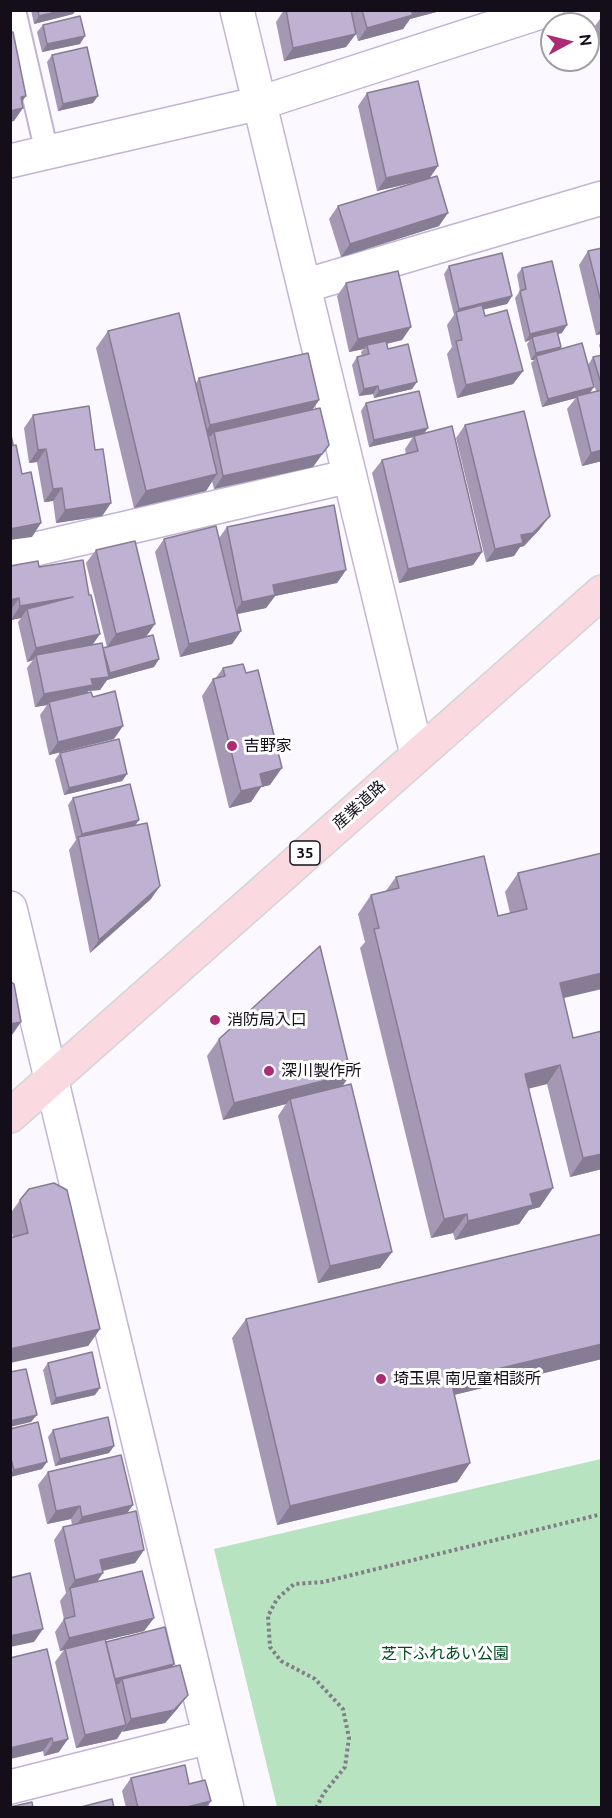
<!DOCTYPE html>
<meta charset="utf-8">
<style>
body{margin:0}
#map{position:relative;width:612px;height:1818px;overflow:hidden;background:#fbf8ff;font-family:Ubuntu,sans-serif}
canvas{display:block}
.frame{position:absolute;inset:0;border:12px solid #130e1a;pointer-events:none}
.north{position:absolute;left:540px;top:12px;width:60px;height:60px;box-sizing:border-box;background:#fff;border:2px solid #a19fa3;border-radius:50%;rotate:83deg;font-size:16px;font-weight:700;line-height:24px;text-align:center;color:#130e1a}
.north::after{content:'';display:block;margin:auto;width:21px;height:27px;background:#ad2a75;clip-path:polygon(50% 0,100% 100%,50% 72%,0 100%)}
</style>
<div id="map">
<canvas width="612" height="1818"></canvas>
<div class="frame"></div>
<div class="north">N</div>
</div>
<script>
const g = document.querySelector('canvas').getContext('2d');
g.lineJoin = 'round';
function fill(path, color) { g.fillStyle = color; g.fill(path, 'evenodd'); }
const poly = rows => new Path2D(rows.map(r => 'M' + r).join(''));
function trace(path, color, width, dash) { g.strokeStyle = color; g.lineWidth = width; g.lineCap = dash ? 'butt' : 'round'; g.setLineDash(dash || []); g.stroke(path); }
function drawText(font, color, halo, rows, align = 'center') {
  g.font = font + ' Ubuntu,"Noto Sans JP",sans-serif'; g.lineWidth = 6; g.setLineDash([]); g.textBaseline = 'middle'; g.strokeStyle = halo; g.fillStyle = color; for (const [text, x, y, turn = 0] of rows) {
    g.save(); g.translate(x, y); g.rotate((+turn || 0) * Math.PI / 180); g.textAlign = isNaN(turn) ? turn : align; if (halo) g.strokeText(text, 0, 0); g.fillText(text, 0, 0); g.restore();
  }
}
fill(poly([
 [601,1459,601,1807,277,1807,214,1549]
]), '#b8e3c1');
const service = poly([
 [14,10,47,153]
]);
const minor = poly([
 [237,10,417,754],
 [10,161,260,103,547,10],
 [304,286,602,198],
 [10,555,350,476],
 [10,1787,209,1737]
]);
const tertiary = poly([
 [10,908,227,1808]
]);
const primary = poly([
 [10,1116,602,592]
]);
trace(service, '#c2b4d5', 26);
trace(minor, '#c2b4d5', 36);
trace(tertiary, '#c2b4d5', 36);
trace(primary, '#d5d4d6', 36);
trace(poly([
 [316,1808,324,1793,345,1767,349,1738,343,1709,315,1679,281,1661,270,1647,268,1616,277,1599,294,1584,323,1582,602,1514]
]), '#827e88', 4, [3, 3]);
trace(service, '#fff', 22);
trace(minor, '#fff', 33);
trace(tertiary, '#fff', 33);
trace(primary, '#fad9e0', 33);
fill(poly([
 [31,10,76,10,73,14,34,24],
 [284,10,444,10,410,19,403,29,358,41,354,26,346,47,284,61,276,22],
 [602,16,602,49,595,26],
 [43,25,80,44,42,52,37,32],
 [52,55,93,103,58,111,47,62],
 [367,93,429,178,439,226,341,257,329,219,338,206,423,180,377,191,358,106],
 [602,248,602,334,596,335,579,265,588,251],
 [449,266,512,296,507,304,483,309,485,316,523,371,513,384,457,398,447,354,452,347,447,325,454,315,444,274],
 [522,268,562,333,558,334,561,347,560,350,594,387,589,393,596,391,588,365,593,357,602,355,602,461,582,466,567,409,576,398,542,407,531,363,534,360,531,360,527,344,530,340,525,342,515,298,520,291,517,275],
 [346,283,402,340,387,344,388,349,412,389,374,398,373,394,359,396,352,365,357,357,362,356,361,352,364,349,349,352,337,296],
 [108,331,196,383,199,378,319,400,312,410,313,467,214,489,212,481,206,491,134,508,96,348],
 [602,341,602,355,599,345],
 [366,403,428,428,423,434,482,552,473,565,399,583,372,473,382,460,406,454,405,449,413,437,369,447,361,411],
 [33,415,95,450,111,503,102,516,56,523,53,501,44,502,37,462,29,463,24,428],
 [465,425,540,529,524,546,520,547,514,556,486,562,456,438],
 [227,527,346,570,337,583,275,596,266,608,237,614,241,631,232,644,180,657,155,552,164,539,219,538],
 [96,550,159,659,154,667,107,680,100,690,88,691,87,693,93,697,114,739,49,755,40,715,47,705,35,707,27,668,33,660,27,662,18,622,21,618,11,620,10,566,39,567,89,595,100,634,92,645,103,648,107,647,86,563],
 [223,668,270,785,261,787,251,802,229,808,202,696,213,679,215,679],
 [60,753,127,774,122,781,64,795,55,760],
 [73,798,135,826,151,899,90,953,69,850,76,840,68,805],
 [518,873,564,998,602,1169,570,1177,547,1084,529,1088,540,1207,529,1210,519,1224,455,1240,453,1233,431,1238,360,948,365,942,358,914,371,895,385,892,396,877,498,916,510,913,505,892],
 [219,1039,342,1087,392,1252,380,1268,318,1283,278,1116,286,1104,223,1120,207,1056],
 [20,1200,100,1329,88,1346,13,1237,10,1225,10,1214],
 [602,1234,602,1359,454,1395,470,1463,457,1482,277,1525,232,1338,246,1319],
 [48,1363,95,1395,51,1405,43,1370],
 [10,1429,42,1469,10,1477],
 [53,1430,114,1446,109,1453,55,1466,48,1437],
 [48,1472,133,1505,127,1513,144,1550,135,1563,103,1571,97,1582,154,1618,144,1631,105,1640,106,1642,174,1664,172,1667,178,1708,165,1723,122,1731,117,1739,76,1748,55,1662,64,1650,60,1651,55,1632,64,1619,60,1601,66,1593,54,1540,63,1527,72,1525,71,1519,47,1524,38,1485],
 [10,1658,59,1752,44,1756,43,1751,10,1759],
 [131,1778,189,1784,206,1808,126,1808,122,1791]
]), '#a498b5');
fill(poly([
 [64,10,76,10,73,14,34,24,39,16],
 [414,10,444,10,410,19,403,29,358,41,367,28,410,16],
 [356,34,346,47,284,61,293,48],
 [85,36,80,44,42,52,47,44],
 [26,96,17,109,23,108,14,121,10,122,10,111,21,97],
 [98,96,93,103,58,111,63,104],
 [438,166,429,179,377,191,386,178],
 [448,213,439,226,341,257,350,244],
 [512,296,507,304,457,316,456,313,459,309],
 [567,325,562,333,533,340,532,337,530,340,525,342,530,334],
 [411,327,402,340,367,348,367,345,364,349,349,352,358,339],
 [602,328,602,334,596,335],
 [561,347,556,355,536,356,534,360,531,360,536,353],
 [523,371,513,384,457,398,466,385],
 [417,382,412,389,374,398,379,391],
 [378,386,373,394,359,396,364,389],
 [594,387,589,394,577,396,576,398,542,407,548,399],
 [319,400,310,413,214,432,211,436,201,438,210,425],
 [428,428,423,435,369,447,374,440],
 [329,445,313,467,214,489,223,476],
 [46,449,37,462,29,463,38,450],
 [602,450,602,461,582,466,591,453],
 [217,474,206,491,134,508,146,491],
 [62,488,53,501,44,502,53,489],
 [111,503,102,516,56,523,65,510],
 [550,516,540,529,524,546,520,547,514,556,486,562,495,549,521,535],
 [41,523,32,537,10,540,10,529],
 [482,552,473,565,399,583,408,569],
 [346,570,337,583,275,596,266,608,233,615,242,602,273,585],
 [73,597,27,609,21,618,11,620,20,606],
 [19,598,10,611,10,600],
 [155,624,146,637,107,647,116,634],
 [241,631,232,644,180,657,189,644],
 [100,634,91,647,36,655,33,660,27,662,36,648],
 [159,659,154,667,107,680,100,690,88,691,84,698,49,702,47,705,35,707,44,694,91,679,107,677,110,673],
 [123,726,114,739,49,755,58,742],
 [282,768,270,785,261,787,251,802,229,808,241,791,260,774],
 [127,774,122,781,64,795,69,788],
 [139,820,134,827,79,838,82,834],
 [160,886,151,899,90,953,99,940],
 [602,973,602,989,547,1002,560,983],
 [21,1022,12,1035,10,1035,10,1024],
 [560,1065,547,1084,512,1093,525,1074],
 [351,1074,339,1091,290,1099,286,1104,223,1120,234,1103],
 [602,1154,602,1169,570,1177,583,1158],
 [553,1188,540,1207,529,1210,519,1224,455,1240,468,1221,530,1194],
 [467,1214,453,1233,431,1238,444,1219],
 [392,1252,380,1268,318,1283,330,1266],
 [100,1329,88,1346,10,1363,10,1349],
 [602,1344,602,1359,437,1399,451,1380],
 [100,1388,95,1395,51,1405,56,1398],
 [37,1415,31,1422,10,1427,10,1421],
 [114,1446,109,1453,55,1466,60,1459],
 [47,1462,42,1469,10,1477,10,1475,14,1470],
 [470,1463,457,1482,277,1525,290,1506],
 [133,1505,123,1518,73,1530,82,1517],
 [80,1506,71,1519,47,1524,56,1511],
 [144,1550,135,1563,91,1573,100,1560],
 [103,1573,94,1586,70,1588,66,1593,75,1580],
 [154,1618,144,1631,60,1651,69,1638],
 [43,1629,34,1642,10,1647,10,1636],
 [174,1664,169,1671,122,1679,119,1684,110,1686,115,1679],
 [188,1695,178,1708,165,1723,122,1732,131,1719],
 [126,1725,117,1739,76,1748,85,1735],
 [52,1738,43,1751,10,1759,10,1748],
 [68,1739,59,1752,44,1756,53,1743],
 [211,1801,206,1808,183,1808]
]), '#867c93');
const building = poly([
 [38,10,64,10,39,16,38,10],
 [286,10,351,10,356,34,293,48,286,10],
 [362,10,411,10,413,15,367,28,362,10],
 [80,16,85,36,47,44,43,25,80,16],
 [10,32,13,32,26,96,21,97,23,108,10,111,10,32],
 [87,47,98,96,63,104,52,55,87,47],
 [418,81,438,166,386,178,367,93,418,81],
 [437,176,448,213,350,244,338,206,437,176],
 [602,248,602,306,588,251,602,248],
 [502,253,512,296,459,309,449,266,502,253],
 [552,261,567,325,530,334,520,291,526,289,522,268,552,261],
 [398,271,411,327,358,339,346,283,398,271],
 [482,305,485,316,507,310,523,371,466,385,456,341,462,340,456,312,482,305],
 [179,313,217,474,146,491,108,331,179,313],
 [557,331,561,347,536,353,532,337,557,331],
 [386,341,388,349,408,344,417,382,379,391,378,386,364,389,357,357,369,354,367,345,386,341],
 [582,343,594,387,548,399,536,356,582,343],
 [308,353,319,400,210,425,199,378,308,353],
 [602,355,602,387,593,357,602,355],
 [602,390,602,450,591,453,577,396,602,390],
 [419,391,428,428,374,440,366,403,419,391],
 [89,406,95,450,103,449,111,503,65,510,62,488,53,489,46,449,38,450,33,415,89,406],
 [320,408,329,445,322,454,223,476,214,432,320,408],
 [524,411,550,516,533,533,521,535,523,543,495,549,465,425,524,411],
 [452,426,482,552,408,569,382,460,418,451,414,436,452,426],
 [10,431,13,444,10,445,10,431],
 [16,445,22,474,31,472,41,523,10,529,10,446,16,445],
 [334,505,346,570,273,585,275,595,242,602,227,527,334,505],
 [216,526,241,631,189,644,164,539,216,526],
 [135,541,155,624,116,634,96,550,135,541],
 [83,560,89,595,91,595,100,634,36,648,27,609,73,597,20,606,19,598,10,600,10,566,38,561,39,567,83,560],
 [153,635,159,659,110,673,103,648,153,635],
 [102,643,109,677,91,679,93,685,44,694,36,655,102,643],
 [243,664,246,673,258,670,282,768,260,774,263,786,241,791,213,679,225,676,223,668,243,664],
 [115,691,123,726,58,742,49,702,91,692,93,697,115,691],
 [119,739,127,774,69,788,60,753,119,739],
 [130,784,139,820,82,834,73,798,130,784],
 [147,823,160,886,99,940,78,837,147,823],
 [602,853,602,973,560,983,573,1038,602,1031,602,1154,583,1158,560,1065,525,1074,553,1188,530,1194,533,1205,468,1221,467,1214,444,1219,374,929,379,928,371,895,399,888,396,877,484,856,498,916,527,909,518,873,602,853],
 [320,946,351,1074,234,1103,219,1039,320,946],
 [10,981,14,984,21,1022,10,1024,10,981],
 [351,1084,392,1252,330,1266,290,1099,351,1084],
 [54,1183,67,1190,100,1329,10,1349,10,1238,28,1233,20,1200,29,1189,54,1183],
 [602,1234,602,1344,451,1380,470,1463,290,1506,246,1319,602,1234],
 [92,1352,100,1388,56,1398,48,1363,92,1352],
 [26,1369,37,1415,10,1421,10,1372,26,1369],
 [108,1417,114,1446,60,1459,53,1430,108,1417],
 [38,1422,47,1462,14,1470,10,1455,10,1429,38,1422],
 [121,1455,133,1505,82,1517,80,1506,56,1511,48,1472,121,1455],
 [136,1511,144,1550,100,1560,103,1573,75,1580,63,1527,136,1511],
 [142,1571,154,1618,69,1638,64,1619,75,1616,70,1588,142,1571],
 [30,1573,43,1629,10,1636,10,1578,30,1573],
 [165,1627,174,1664,115,1679,106,1642,165,1627],
 [105,1639,126,1725,85,1735,65,1649,105,1639],
 [47,1649,68,1739,53,1743,52,1738,10,1748,10,1658,47,1649],
 [180,1665,188,1695,174,1710,131,1719,122,1679,180,1665],
 [185,1765,189,1784,205,1780,211,1801,183,1808,138,1808,131,1778,185,1765],
 [112,1799,114,1808,77,1808,112,1799],
 [32,1802,33,1808,10,1808,10,1807,32,1802]
]);
fill(building, '#bfb1d2');
trace(building, '#867c93', 1.5);
for (const [x, y, r, color] of [
 [232,746,6,"#ad2a75"],
 [215,1020,6,"#ad2a75"],
 [269,1071,6,"#ad2a75"],
 [381,1379,6,"#ad2a75"]
]) { const dot = new Path2D(); dot.arc(x, y, r, 0, 2 * Math.PI); g.fillStyle = color; g.fill(dot); trace(dot, '#fff', 2); }
for (const [x, y, w] of [
 [305,853,30]
]) { const box = new Path2D(); box.roundRect(x - w / 2, y - 12, w, 24, 4.5); g.fillStyle = '#fff'; g.fill(box); trace(box, '#130e1a', 1.5); }
drawText('bold 15px', '#130e1a', null, [
 ["35",305,853]
]);
drawText('16px', '#130e1a', '#fff', [
 ["吉野家",244,746],
 ["消防局入口",227,1020],
 ["深川製作所",281,1071],
 ["埼玉県 南児童相談所",393,1379]
], 'left');
drawText('16px', '#130e1a', '#fff', [
 ["産業道路",359,805,-42]
]);
drawText('16px', '#004a20', '#fff', [
 ["芝下ふれあい公園",445,1654]
]);
</script>
